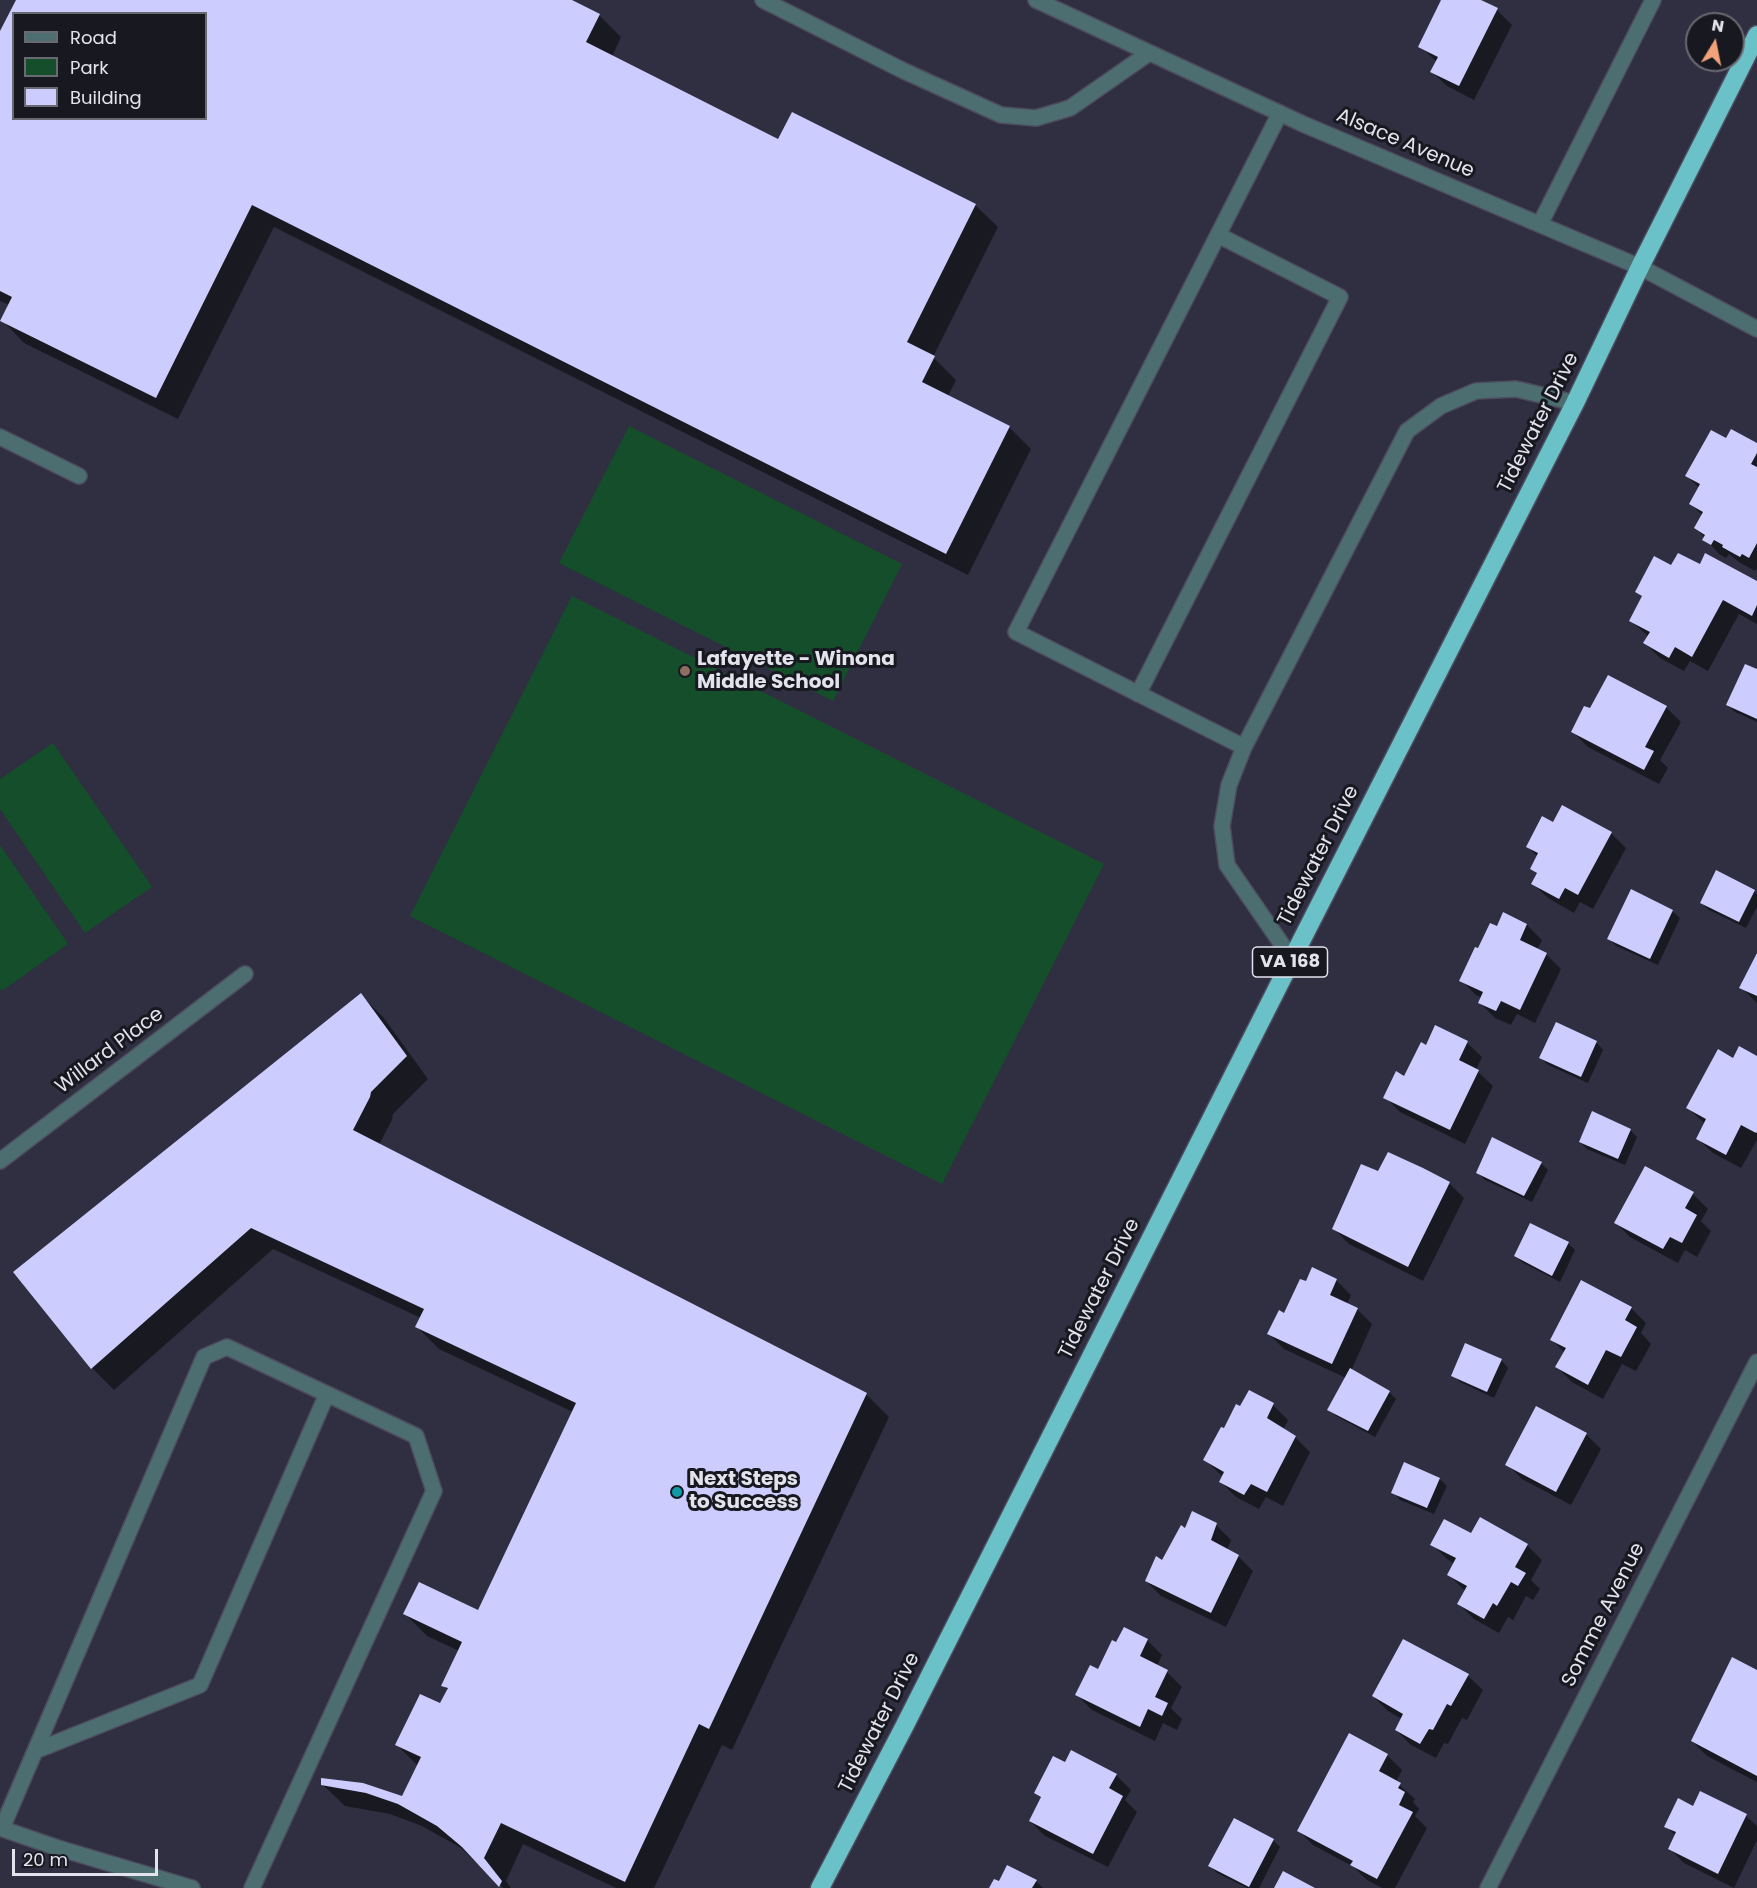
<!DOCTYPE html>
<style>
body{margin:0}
#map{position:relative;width:1757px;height:1888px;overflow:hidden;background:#2f2f41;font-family:Poppins,sans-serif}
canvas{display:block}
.legend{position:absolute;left:12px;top:12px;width:195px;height:108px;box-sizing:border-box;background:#181820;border:2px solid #696972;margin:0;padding:8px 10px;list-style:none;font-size:18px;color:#e3e3ee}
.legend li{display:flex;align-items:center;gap:12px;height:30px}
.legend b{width:30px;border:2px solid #696972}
.north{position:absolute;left:1685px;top:12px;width:60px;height:60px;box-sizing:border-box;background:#181820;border:2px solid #696972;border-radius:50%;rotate:10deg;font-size:16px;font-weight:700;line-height:24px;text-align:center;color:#e3e3ee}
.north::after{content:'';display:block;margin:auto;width:21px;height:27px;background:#f0a279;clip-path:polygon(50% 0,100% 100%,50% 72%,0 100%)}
.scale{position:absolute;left:12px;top:1849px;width:146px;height:27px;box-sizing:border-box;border:3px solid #e3e3ee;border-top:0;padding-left:8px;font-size:18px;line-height:21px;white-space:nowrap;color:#e3e3ee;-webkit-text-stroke:4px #181820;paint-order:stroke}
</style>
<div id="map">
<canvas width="1757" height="1888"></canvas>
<ul class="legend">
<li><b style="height:8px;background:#4d6e71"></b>Road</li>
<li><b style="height:16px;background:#154e2a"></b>Park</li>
<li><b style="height:16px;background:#cccdfe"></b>Building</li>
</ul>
<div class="north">N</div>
<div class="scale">20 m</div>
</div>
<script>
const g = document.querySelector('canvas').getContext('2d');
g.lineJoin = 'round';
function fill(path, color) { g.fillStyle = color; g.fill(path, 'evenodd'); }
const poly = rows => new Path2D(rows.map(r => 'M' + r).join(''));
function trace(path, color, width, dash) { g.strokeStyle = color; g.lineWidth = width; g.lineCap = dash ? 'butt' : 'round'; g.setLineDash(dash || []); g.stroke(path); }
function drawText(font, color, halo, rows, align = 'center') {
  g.font = font + ' Poppins,sans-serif'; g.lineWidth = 6; g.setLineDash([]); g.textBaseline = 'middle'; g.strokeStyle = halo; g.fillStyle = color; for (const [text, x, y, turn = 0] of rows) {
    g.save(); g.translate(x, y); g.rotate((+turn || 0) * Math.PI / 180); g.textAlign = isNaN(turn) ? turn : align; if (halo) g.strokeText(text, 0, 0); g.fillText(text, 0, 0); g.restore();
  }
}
fill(poly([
 [629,426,902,564,833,701,559,563],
 [572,596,1104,864,942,1184,410,916],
 [53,743,152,887,85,933,0,809,0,779],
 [0,845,68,944,2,991,0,988]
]), '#154e2a');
fill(poly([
 [17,0,569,0,599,15,621,37,612,57,779,141,793,114,975,205,998,227,933,357,956,380,948,396,1009,427,1031,449,968,575,274,227,178,419,24,343,2,320,9,305,0,301,0,35],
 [14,14,206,14,206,118,14,118],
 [1443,0,1477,0,1497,10,1512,25,1474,100,1447,86,1432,72,1437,62,1420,46],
 [1726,440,1757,445,1757,568,1755,571,1739,562,1729,554,1726,558,1719,554,1696,528,1703,516,1691,504,1699,488,1687,476],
 [1700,566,1757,583,1757,624,1739,614,1708,671,1690,661,1684,671,1660,658,1645,643,1649,637,1631,621,1643,598,1637,591,1672,567],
 [1757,671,1757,722,1735,712,1728,705],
 [1666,707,1681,722,1660,760,1668,768,1659,784,1588,747,1573,732,1591,710],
 [1553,824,1611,833,1626,848,1593,909,1580,902,1574,913,1548,898,1533,884,1538,875,1532,869,1538,857,1528,847],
 [1754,891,1757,894,1757,907,1746,928,1709,910,1701,903],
 [1672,911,1680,918,1658,965,1616,946,1609,939],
 [1504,914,1527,925,1542,940,1537,950,1546,954,1561,969,1535,1023,1517,1014,1511,1025,1495,1018,1480,1003,1482,998,1476,995,1461,980,1479,950,1498,928],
 [1757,956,1757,1003,1741,987],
 [361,995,383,1017,428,1079,393,1114,392,1120,379,1145,866,1394,889,1417,732,1750,722,1745,654,1888,616,1888,523,1844,506,1881,511,1888,503,1888,461,1848,422,1826,390,1814,345,1806,322,1784,402,1798,418,1766,397,1745,441,1705,448,1690,443,1685,459,1651,427,1636,405,1614,479,1612,573,1412,439,1349,417,1327,421,1318,273,1249,114,1390,92,1368],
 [1596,1042,1603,1050,1588,1083,1548,1065,1541,1058],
 [1467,1043,1482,1057,1476,1070,1493,1086,1465,1144,1400,1112,1385,1097,1405,1078,1427,1047],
 [1757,1057,1757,1140,1741,1168,1713,1153,1698,1139,1705,1124,1688,1108],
 [1630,1130,1637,1137,1625,1165,1587,1149,1580,1142],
 [1541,1163,1548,1170,1532,1202,1485,1180,1478,1173],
 [1379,1173,1449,1183,1464,1198,1423,1281,1349,1244,1334,1229],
 [1693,1194,1708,1209,1701,1221,1711,1231,1697,1257,1685,1250,1678,1263,1630,1237,1615,1222],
 [1568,1243,1575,1250,1560,1282,1523,1263,1515,1256],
 [1336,1280,1351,1295,1347,1304,1357,1309,1372,1324,1351,1371,1389,1392,1396,1399,1375,1437,1336,1416,1329,1409,1346,1378,1284,1349,1269,1334,1307,1283],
 [1631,1308,1646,1323,1641,1333,1651,1344,1636,1371,1622,1364,1603,1399,1572,1382,1557,1367,1565,1353,1551,1339],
 [1501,1360,1508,1368,1494,1398,1460,1382,1453,1375],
 [1273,1405,1288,1420,1283,1430,1295,1437,1310,1452,1283,1506,1266,1497,1259,1509,1236,1497,1221,1482,1223,1477,1205,1460,1225,1430],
 [1586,1434,1601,1449,1571,1505,1522,1479,1507,1464],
 [1440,1479,1447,1486,1434,1514,1400,1500,1393,1492],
 [1216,1525,1231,1540,1227,1550,1238,1556,1253,1571,1226,1627,1161,1596,1146,1581,1163,1562,1186,1530],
 [1472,1535,1527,1545,1542,1560,1531,1580,1540,1589,1533,1600,1526,1596,1513,1620,1508,1617,1499,1633,1474,1619,1459,1604,1466,1592,1449,1575,1455,1564,1447,1559,1432,1544],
 [1147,1640,1162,1655,1157,1666,1167,1672,1182,1687,1171,1708,1182,1719,1177,1730,1163,1723,1155,1741,1092,1710,1077,1695,1099,1671],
 [1757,1672,1757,1782,1707,1756,1692,1741],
 [1468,1676,1483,1690,1467,1720,1462,1718,1448,1744,1444,1743,1436,1758,1411,1745,1396,1730,1402,1719,1388,1711,1373,1696],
 [1350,1735,1387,1755,1402,1770,1396,1782,1415,1799,1413,1802,1419,1809,1415,1816,1427,1828,1395,1888,1382,1888,1367,1880,1354,1867,1313,1845,1298,1830],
 [1065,1764,1116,1775,1131,1790,1125,1800,1137,1812,1108,1867,1045,1836,1030,1821,1042,1799,1036,1793],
 [1701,1793,1746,1816,1757,1826,1757,1840,1734,1888,1684,1863,1669,1848,1676,1836,1666,1826,1694,1808],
 [1273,1840,1280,1847,1259,1888,1247,1888,1217,1873,1209,1865],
 [1036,1881,1043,1888,991,1888,1000,1883]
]), '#0007');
fill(poly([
 [16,0,572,0,600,14,586,42,778,139,792,112,976,204,907,342,935,356,922,382,1010,426,946,554,252,205,156,398,0,321,12,297,0,291,0,31],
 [14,14,206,14,206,118,14,118],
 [1441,0,1481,0,1498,8,1459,86,1430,72,1438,57,1418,47],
 [1731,429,1757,443,1757,453,1751,464,1757,467,1757,543,1749,558,1742,554,1740,557,1722,547,1723,545,1714,540,1711,545,1702,540,1705,535,1694,528,1703,512,1689,504,1700,484,1685,476,1711,430,1726,438],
 [1678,553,1700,564,1705,553,1757,581,1757,605,1752,616,1723,600,1692,657,1675,647,1669,658,1643,643,1650,632,1629,621,1642,596,1635,592,1654,556,1671,565],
 [1745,664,1757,669,1757,719,1726,705],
 [1608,675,1667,706,1645,747,1654,751,1644,770,1571,732,1584,706,1590,708],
 [1562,805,1612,832,1578,895,1565,888,1559,899,1531,884,1537,873,1530,869,1538,853,1526,847,1542,816,1553,822],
 [1716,870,1755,890,1739,922,1700,903],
 [1631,889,1673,910,1650,959,1607,939],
 [1503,912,1527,924,1520,940,1547,953,1520,1010,1501,1001,1496,1011,1478,1003,1483,992,1459,981,1475,947,1478,948,1490,923,1497,926],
 [1757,953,1757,996,1739,988],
 [361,993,407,1056,371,1092,370,1097,353,1130,867,1393,709,1729,699,1724,625,1882,501,1823,484,1858,502,1881,499,1887,462,1847,437,1826,398,1804,366,1793,321,1785,321,1778,363,1783,402,1796,421,1757,395,1745,420,1694,440,1703,448,1688,441,1686,462,1642,403,1614,419,1582,478,1610,576,1403,415,1327,424,1309,251,1228,91,1369,13,1272],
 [1556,1022,1597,1041,1581,1077,1539,1058],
 [1435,1025,1468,1041,1459,1060,1479,1070,1450,1130,1383,1098,1396,1071,1404,1076,1421,1042,1426,1045],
 [1739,1046,1757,1056,1757,1132,1756,1133,1741,1125,1726,1155,1696,1139,1706,1119,1686,1108,1718,1049,1733,1058],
 [1592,1111,1631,1129,1618,1159,1579,1142],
 [1492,1137,1542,1162,1524,1196,1476,1173],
 [1388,1152,1423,1168,1450,1182,1408,1267,1332,1229,1361,1164,1378,1171],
 [1645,1166,1694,1192,1685,1208,1697,1215,1682,1243,1670,1237,1663,1249,1614,1223],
 [1530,1223,1569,1242,1552,1276,1514,1256],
 [1312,1267,1337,1279,1330,1295,1358,1308,1332,1364,1267,1334,1279,1310,1284,1313,1300,1279,1306,1281],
 [1581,1280,1632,1307,1625,1320,1637,1327,1621,1357,1606,1350,1588,1385,1555,1367,1566,1348,1550,1340],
 [1465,1343,1502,1359,1487,1392,1451,1376],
 [1350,1368,1390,1391,1368,1431,1327,1410],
 [1249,1390,1274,1403,1267,1418,1296,1436,1267,1492,1251,1484,1244,1495,1219,1482,1224,1472,1203,1460,1221,1427,1224,1428,1236,1404,1240,1406],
 [1536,1406,1587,1433,1556,1492,1505,1465],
 [1404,1462,1440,1478,1427,1508,1391,1493],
 [1192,1511,1217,1523,1211,1540,1239,1555,1211,1613,1145,1581,1156,1556,1162,1560,1181,1525,1185,1528],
 [1480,1517,1528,1544,1515,1567,1526,1573,1518,1586,1511,1582,1497,1606,1493,1603,1484,1619,1457,1604,1467,1586,1447,1575,1456,1558,1430,1545,1444,1519,1471,1533],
 [1124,1627,1148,1639,1140,1656,1168,1670,1155,1697,1168,1703,1162,1716,1148,1709,1140,1727,1075,1695,1090,1665,1098,1669,1112,1640,1116,1642],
 [1403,1639,1469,1674,1451,1706,1447,1704,1433,1730,1429,1729,1420,1744,1395,1730,1403,1714,1372,1696],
 [1732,1657,1757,1670,1757,1776,1691,1741],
 [1349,1733,1388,1754,1379,1771,1401,1783,1398,1788,1405,1792,1399,1805,1413,1812,1377,1879,1350,1865,1353,1861,1297,1831],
 [1071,1750,1117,1774,1109,1788,1123,1796,1093,1854,1029,1821,1041,1797,1034,1793,1053,1756,1065,1762],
 [1700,1791,1747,1814,1718,1874,1668,1849,1676,1832,1664,1827,1678,1798,1693,1806],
 [1234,1818,1274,1839,1249,1887,1208,1866],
 [1007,1865,1037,1880,1032,1888,989,1888,994,1879,999,1881],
 [1283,1871,1315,1888,1274,1888]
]), '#cccdfe');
const minor = poly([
 [763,0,904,71,1001,115,1036,118,1070,108,1149,53],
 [1036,0,1303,124,1640,267,1757,329],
 [1540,224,1653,0],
 [0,437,79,476],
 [1138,694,1340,297,1218,235],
 [1244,747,1016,632,1280,113],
 [1292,959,1227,865,1222,826,1229,785,1244,747,1407,431,1441,406,1476,391,1516,389,1575,403],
 [0,1161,245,974],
 [35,1751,200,1685,327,1394],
 [0,1828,58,1848,192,1888],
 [2,1828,204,1357,227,1347,416,1436,434,1491,252,1888],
 [1488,1888,1757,1362]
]);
const highway = poly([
 [820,1888,904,1727,1292,959,1575,403,1640,267,1757,35]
]);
trace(minor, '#4c4c5d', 18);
trace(highway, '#4c4c5d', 21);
trace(minor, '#4d6e71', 15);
trace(highway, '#6bc1c8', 18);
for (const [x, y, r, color] of [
 [685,671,6,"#8d6e63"],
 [677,1492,6,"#0f9aa8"]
]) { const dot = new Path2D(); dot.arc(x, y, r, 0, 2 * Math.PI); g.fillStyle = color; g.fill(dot); trace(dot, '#181820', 2); }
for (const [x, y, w] of [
 [1290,962,75]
]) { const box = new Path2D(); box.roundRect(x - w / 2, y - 15, w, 30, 4.5); g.fillStyle = '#181820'; g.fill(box); trace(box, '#e3e3ee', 1.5); }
drawText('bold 18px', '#e3e3ee', null, [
 ["VA 168",1290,962]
]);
drawText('20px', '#e3e3ee', '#181820', [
 ["Alsace Avenue",1405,144,23],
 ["Tidewater Drive",1539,423,-63],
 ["Tidewater Drive",1319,856,-63],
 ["Willard Place",110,1051,-37],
 ["Tidewater Drive",1100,1289,-63],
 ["Somme Avenue",1604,1615,-63],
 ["Tidewater Drive",880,1723,-63]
]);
drawText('bold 20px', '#e3e3ee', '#181820', [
 ["Lafayette - Winona",697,660],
 ["Middle School",697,683],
 ["Next Steps",689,1480],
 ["to Success",689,1503]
], 'left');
</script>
